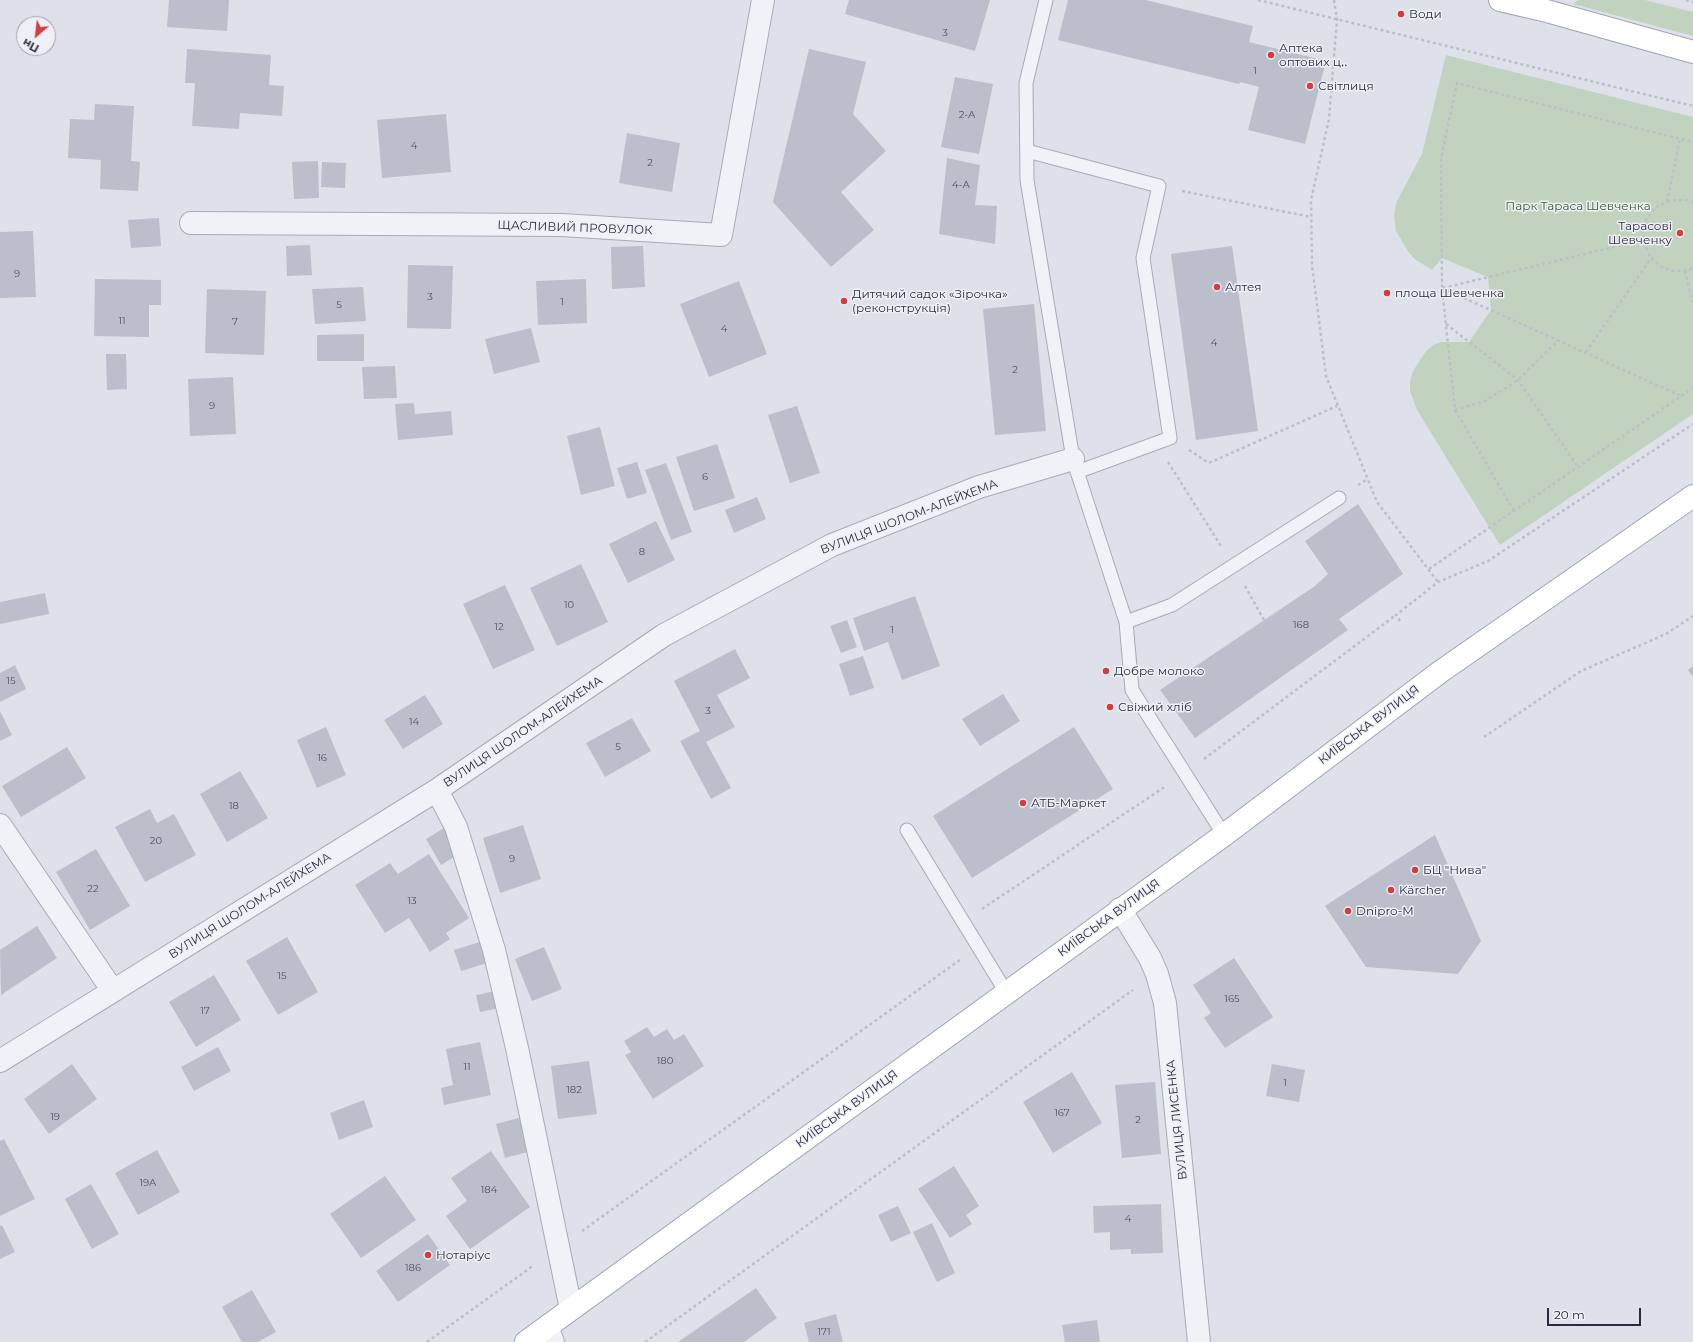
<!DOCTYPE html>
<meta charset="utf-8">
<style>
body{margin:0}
#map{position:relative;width:1693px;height:1342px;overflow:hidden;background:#dee1e9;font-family:Montserrat,sans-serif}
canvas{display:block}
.north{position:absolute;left:16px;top:16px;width:40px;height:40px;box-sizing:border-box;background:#eef0f6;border:1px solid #9ea2ad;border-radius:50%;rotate:208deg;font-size:11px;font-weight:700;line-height:16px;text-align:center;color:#272c40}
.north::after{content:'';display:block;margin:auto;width:14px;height:18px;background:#d53d3c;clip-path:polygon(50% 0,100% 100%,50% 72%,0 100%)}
.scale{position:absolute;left:1547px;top:1308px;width:94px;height:18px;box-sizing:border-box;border:2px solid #272c40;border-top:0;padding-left:5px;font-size:12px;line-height:14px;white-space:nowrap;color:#272c40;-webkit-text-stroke:3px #eef0f6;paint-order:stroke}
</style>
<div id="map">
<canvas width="1693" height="1342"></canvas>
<div class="north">Пн</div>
<div class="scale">20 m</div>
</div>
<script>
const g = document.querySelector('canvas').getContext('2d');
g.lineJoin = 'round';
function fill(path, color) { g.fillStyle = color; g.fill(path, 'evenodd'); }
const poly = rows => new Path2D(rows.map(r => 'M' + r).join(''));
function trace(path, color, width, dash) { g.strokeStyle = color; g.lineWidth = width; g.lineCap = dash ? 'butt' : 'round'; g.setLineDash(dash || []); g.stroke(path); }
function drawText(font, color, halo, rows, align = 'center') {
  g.font = font + ' Montserrat,sans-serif'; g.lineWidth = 3; g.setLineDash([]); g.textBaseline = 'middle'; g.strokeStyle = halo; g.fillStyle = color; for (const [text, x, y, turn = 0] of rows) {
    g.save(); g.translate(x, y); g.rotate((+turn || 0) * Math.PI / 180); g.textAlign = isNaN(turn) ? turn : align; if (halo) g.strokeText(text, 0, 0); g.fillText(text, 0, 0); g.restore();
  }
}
fill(poly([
 [1578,0,1645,0,1693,12,1693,36,1573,4],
 [1446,55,1693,117,1693,414,1500,545,1417,410,1410,391,1410,381,1413,371,1426,351,1435,344,1441,342,1469,342,1491,310,1488,277,1442,258,1432,270,1416,260,1409,253,1396,231,1394,214,1397,201,1422,154]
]), '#c1d3bf');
fill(poly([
 [169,0,229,0,227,31,167,27],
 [849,0,990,0,975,51,845,14],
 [1068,0,1146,0,1253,26,1249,42,1326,61,1305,144,1248,130,1259,87,1240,82,1239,84,1058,40],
 [187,49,271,55,269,85,284,86,282,116,240,113,239,129,192,126,195,83,185,83],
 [809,49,866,62,853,114,886,151,841,192,874,230,831,267,773,202],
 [955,77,993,84,979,154,941,147],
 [95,104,134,106,131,161,140,162,138,191,100,189,101,160,68,158,70,119,94,120],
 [446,114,451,172,382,178,377,120],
 [627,133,680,143,672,192,619,183],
 [947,158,980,165,975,205,997,206,995,244,939,234],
 [318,161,319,198,294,199,292,162],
 [322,162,346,163,345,188,321,187],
 [159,218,161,246,131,248,128,220],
 [33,231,36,297,0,298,0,232],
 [310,245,312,275,287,276,286,246],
 [643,246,645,287,612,289,611,247],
 [1232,246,1258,431,1196,440,1171,254],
 [408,265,453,266,451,329,407,328],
 [95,279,161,280,161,305,149,305,149,337,94,336],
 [586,279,587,323,538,325,536,281],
 [739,281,767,354,709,377,680,304],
 [363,287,366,321,315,324,312,289],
 [207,289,266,291,264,355,205,353],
 [1034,304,1046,431,995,435,983,309],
 [531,328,540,362,494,374,485,339],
 [364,334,364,361,317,361,317,335],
 [106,354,126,354,127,389,107,390],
 [395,366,397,398,364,399,362,367],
 [233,377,236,434,190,436,188,379],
 [414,403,415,414,451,411,453,435,398,440,395,404],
 [797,406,820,473,790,483,768,415],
 [600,427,615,486,581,495,567,436],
 [717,444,735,498,694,511,676,457],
 [637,462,647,493,627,499,617,468],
 [666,463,692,532,671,540,645,470],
 [757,497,766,519,734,533,725,510],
 [1358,504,1403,574,1339,619,1348,630,1195,738,1160,690,1315,586,1328,574,1305,541],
 [656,521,675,560,628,583,609,544],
 [581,564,608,622,557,646,530,588],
 [505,585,535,650,493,669,463,604],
 [45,593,49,614,0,624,0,602],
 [915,596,940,666,902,680,888,642,864,651,853,618],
 [847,620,857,647,841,653,830,626],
 [735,649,750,678,717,695,735,727,706,742,731,788,711,799,680,741,700,731,674,681],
 [863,656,874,688,850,696,839,664],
 [15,665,26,689,0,702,0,673],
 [1693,666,1693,677,1688,670],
 [1003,694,1020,721,980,746,962,719],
 [425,695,443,724,403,749,384,720],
 [0,711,12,735,0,741],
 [632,718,651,751,605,777,586,743],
 [326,727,346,775,317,788,297,740],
 [1074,727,1113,789,972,878,933,816],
 [67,747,86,778,21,817,2,786],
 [240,771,268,818,227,842,200,794],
 [150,809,157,823,174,814,196,855,145,882,115,827],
 [523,825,541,879,500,893,483,838],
 [444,828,459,854,441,865,426,839],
 [1435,835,1481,941,1458,974,1366,967,1325,906],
 [96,849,130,906,90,930,56,872],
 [429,854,469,918,446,933,450,939,430,952,409,918,385,933,355,885,390,863,398,874],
 [37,926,57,958,1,995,0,950],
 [287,937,318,992,278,1015,246,961],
 [483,941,490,962,461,971,454,950],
 [544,947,562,989,532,1001,515,959],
 [1234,958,1273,1017,1225,1048,1204,1018,1211,1013,1193,985],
 [214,975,241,1020,196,1047,169,1002],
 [500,990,504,1007,480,1012,476,995],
 [647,1027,654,1037,667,1029,674,1040,684,1034,704,1066,653,1099,625,1055,631,1052,624,1041],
 [480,1042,491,1095,444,1105,441,1088,453,1085,446,1049],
 [218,1047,231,1071,194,1091,181,1067],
 [589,1061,597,1114,558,1119,551,1066],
 [72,1064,97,1099,49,1134,24,1099],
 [1272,1064,1305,1070,1299,1102,1266,1096],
 [1072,1072,1102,1123,1053,1153,1023,1102],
 [1155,1082,1161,1154,1122,1158,1115,1085],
 [364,1100,373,1127,339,1140,330,1113],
 [526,1116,535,1150,505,1158,496,1124],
 [4,1139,35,1199,0,1216,0,1141],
 [157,1150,180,1192,138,1215,115,1173],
 [491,1151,530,1207,470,1249,446,1216,467,1201,451,1178],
 [954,1166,979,1206,966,1215,972,1224,950,1238,918,1189],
 [385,1176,416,1220,361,1258,330,1214],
 [91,1184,119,1234,92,1249,65,1199],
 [1161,1204,1163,1253,1131,1254,1131,1249,1110,1250,1110,1232,1094,1233,1093,1206],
 [898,1206,911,1233,891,1242,878,1215],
 [932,1223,955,1273,937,1282,913,1232],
 [2,1225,15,1252,0,1259,0,1226],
 [428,1234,450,1265,398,1302,376,1271],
 [756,1288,777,1318,744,1342,678,1342],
 [252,1290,276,1332,258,1342,242,1342,222,1307],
 [836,1314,843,1342,809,1342,804,1323],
 [1097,1320,1100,1342,1065,1342,1062,1325]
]), '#bbbfcc');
const service = poly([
 [1046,0,1026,83,1027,180,1073,459,1126,622,1132,690,1224,835],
 [1027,151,1159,186,1143,258,1170,438,1077,472],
 [1126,622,1172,605,1339,498],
 [907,830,1006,992]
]);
const minor = poly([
 [191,223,562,225,721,235,763,0],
 [437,790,456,827,494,950,517,1048,571,1309],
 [0,825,113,991],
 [1120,909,1150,958,1157,974,1165,1003,1199,1342],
 [0,1061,437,790,664,635,832,545,979,487,1073,459],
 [547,1327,553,1342]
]);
const primary = poly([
 [1500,0,1543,10,1693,52],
 [526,1342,1224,835,1440,672,1693,496]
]);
trace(service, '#a7abb6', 15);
trace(minor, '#a7abb6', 24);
trace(primary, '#9da3b5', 24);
trace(poly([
 [1258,0,1693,106],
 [1334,0,1337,20,1329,119,1311,200,1312,265,1326,376,1377,502,1438,582],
 [1686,0,1693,2],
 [1182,191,1311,217],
 [1667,202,1680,139],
 [1693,203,1687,200,1675,200,1664,203,1654,209,1647,218,1643,229,1643,240,1651,258,1663,268,1674,271,1685,271,1693,268],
 [1685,271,1693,304],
 [1442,288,1681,396],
 [1443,288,1643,240],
 [1446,324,1518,380,1578,467],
 [1586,352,1651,258],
 [1455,410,1485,401,1518,380,1559,340],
 [1189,450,1209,463,1337,406],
 [1168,462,1221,546],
 [1358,485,1368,479],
 [1514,511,1455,410,1442,288,1441,159,1457,83,1693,142],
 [1429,569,1693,388],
 [1245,586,1264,620],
 [1400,621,1396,615,1438,582,1488,561,1693,424],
 [1484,737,1581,671,1666,634,1693,616],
 [1204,759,1396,615],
 [982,909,1166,786],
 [582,1231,960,960],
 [427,1342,534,1265],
 [645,1342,1133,990]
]), '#bcbfc7', 2.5, [3, 3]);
trace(service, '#f1f2f7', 13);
trace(minor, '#f1f2f7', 22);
trace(primary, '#fff', 22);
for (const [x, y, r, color] of [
 [1401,14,4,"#d53d3c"],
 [1271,55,4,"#d53d3c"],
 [1310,86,4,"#d53d3c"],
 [1680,233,4,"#d53d3c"],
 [1217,287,4,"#d53d3c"],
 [1387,293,4,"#d53d3c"],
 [844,301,4,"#d53d3c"],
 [1106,671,4,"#d53d3c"],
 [1110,707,4,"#d53d3c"],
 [1023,803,4,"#d53d3c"],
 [1415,870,4,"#d53d3c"],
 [1391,890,4,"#d53d3c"],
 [1348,911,4,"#d53d3c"],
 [428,1255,4,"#d53d3c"]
]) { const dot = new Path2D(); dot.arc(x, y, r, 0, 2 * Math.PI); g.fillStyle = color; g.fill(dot); trace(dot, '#eef0f6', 1.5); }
drawText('10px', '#4c5163', null, [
 ["3",945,33],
 ["1",1255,71],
 ["2-А",967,115],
 ["4",414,146],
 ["2",650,163],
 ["4-А",961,185],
 ["9",17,274],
 ["3",430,297],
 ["1",562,302],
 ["5",339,305],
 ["11",122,321],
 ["7",235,322],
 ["4",724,329],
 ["4",1214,343],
 ["2",1015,370],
 ["9",212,406],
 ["6",705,477],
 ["8",642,552],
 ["10",569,605],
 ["168",1301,625],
 ["12",499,627],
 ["1",892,630],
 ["15",11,681],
 ["3",708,711],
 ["14",414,722],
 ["5",618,747],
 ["16",322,758],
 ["18",234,806],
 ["20",156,841],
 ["9",512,859],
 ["22",93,889],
 ["13",412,901],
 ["15",282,976],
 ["165",1232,999],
 ["17",205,1011],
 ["180",665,1061],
 ["11",467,1067],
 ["1",1285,1083],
 ["182",574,1090],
 ["167",1062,1113],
 ["19",55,1117],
 ["2",1138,1120],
 ["19А",148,1183],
 ["184",489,1190],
 ["4",1128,1219],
 ["186",413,1268],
 ["171",824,1332]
]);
drawText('12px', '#272c40', '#eef0f6', [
 ["Води",1409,14],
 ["Аптека",1279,48],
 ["оптових ц‥",1279,62],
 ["Світлиця",1318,86],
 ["Тарасові",1672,226,"right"],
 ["Шевченку",1672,240,"right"],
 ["Алтея",1225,287],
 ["площа Шевченка",1395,293],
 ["Дитячий садок «Зірочка»",852,294],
 ["(реконструкція)",852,308],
 ["Добре молоко",1114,671],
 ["Свіжий хліб",1118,707],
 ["АТБ-Маркет",1031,803],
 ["БЦ \"Нива\"",1423,870],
 ["Kärcher",1399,890],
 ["Dnipro-M",1356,911],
 ["Нотаріус",436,1255]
], 'left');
drawText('12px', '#345d33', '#eef0f6', [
 ["Парк Тараса Шевченка",1578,206]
]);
drawText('12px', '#272c40', '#eef0f6', [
 ["ЩАСЛИВИЙ ПРОВУЛОК",575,228,2],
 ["ВУЛИЦЯ ШОЛОМ-АЛЕЙХЕМА",909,517,-21],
 ["КИЇВСЬКА ВУЛИЦЯ",1369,725,-37],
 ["ВУЛИЦЯ ШОЛОМ-АЛЕЙХЕМА",523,732,-34],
 ["ВУЛИЦЯ ШОЛОМ-АЛЕЙХЕМА",250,906,-32],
 ["КИЇВСЬКА ВУЛИЦЯ",1109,918,-36],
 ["КИЇВСЬКА ВУЛИЦЯ",847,1109,-36],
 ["ВУЛИЦЯ ЛИСЕНКА",1177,1120,-96]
]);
</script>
